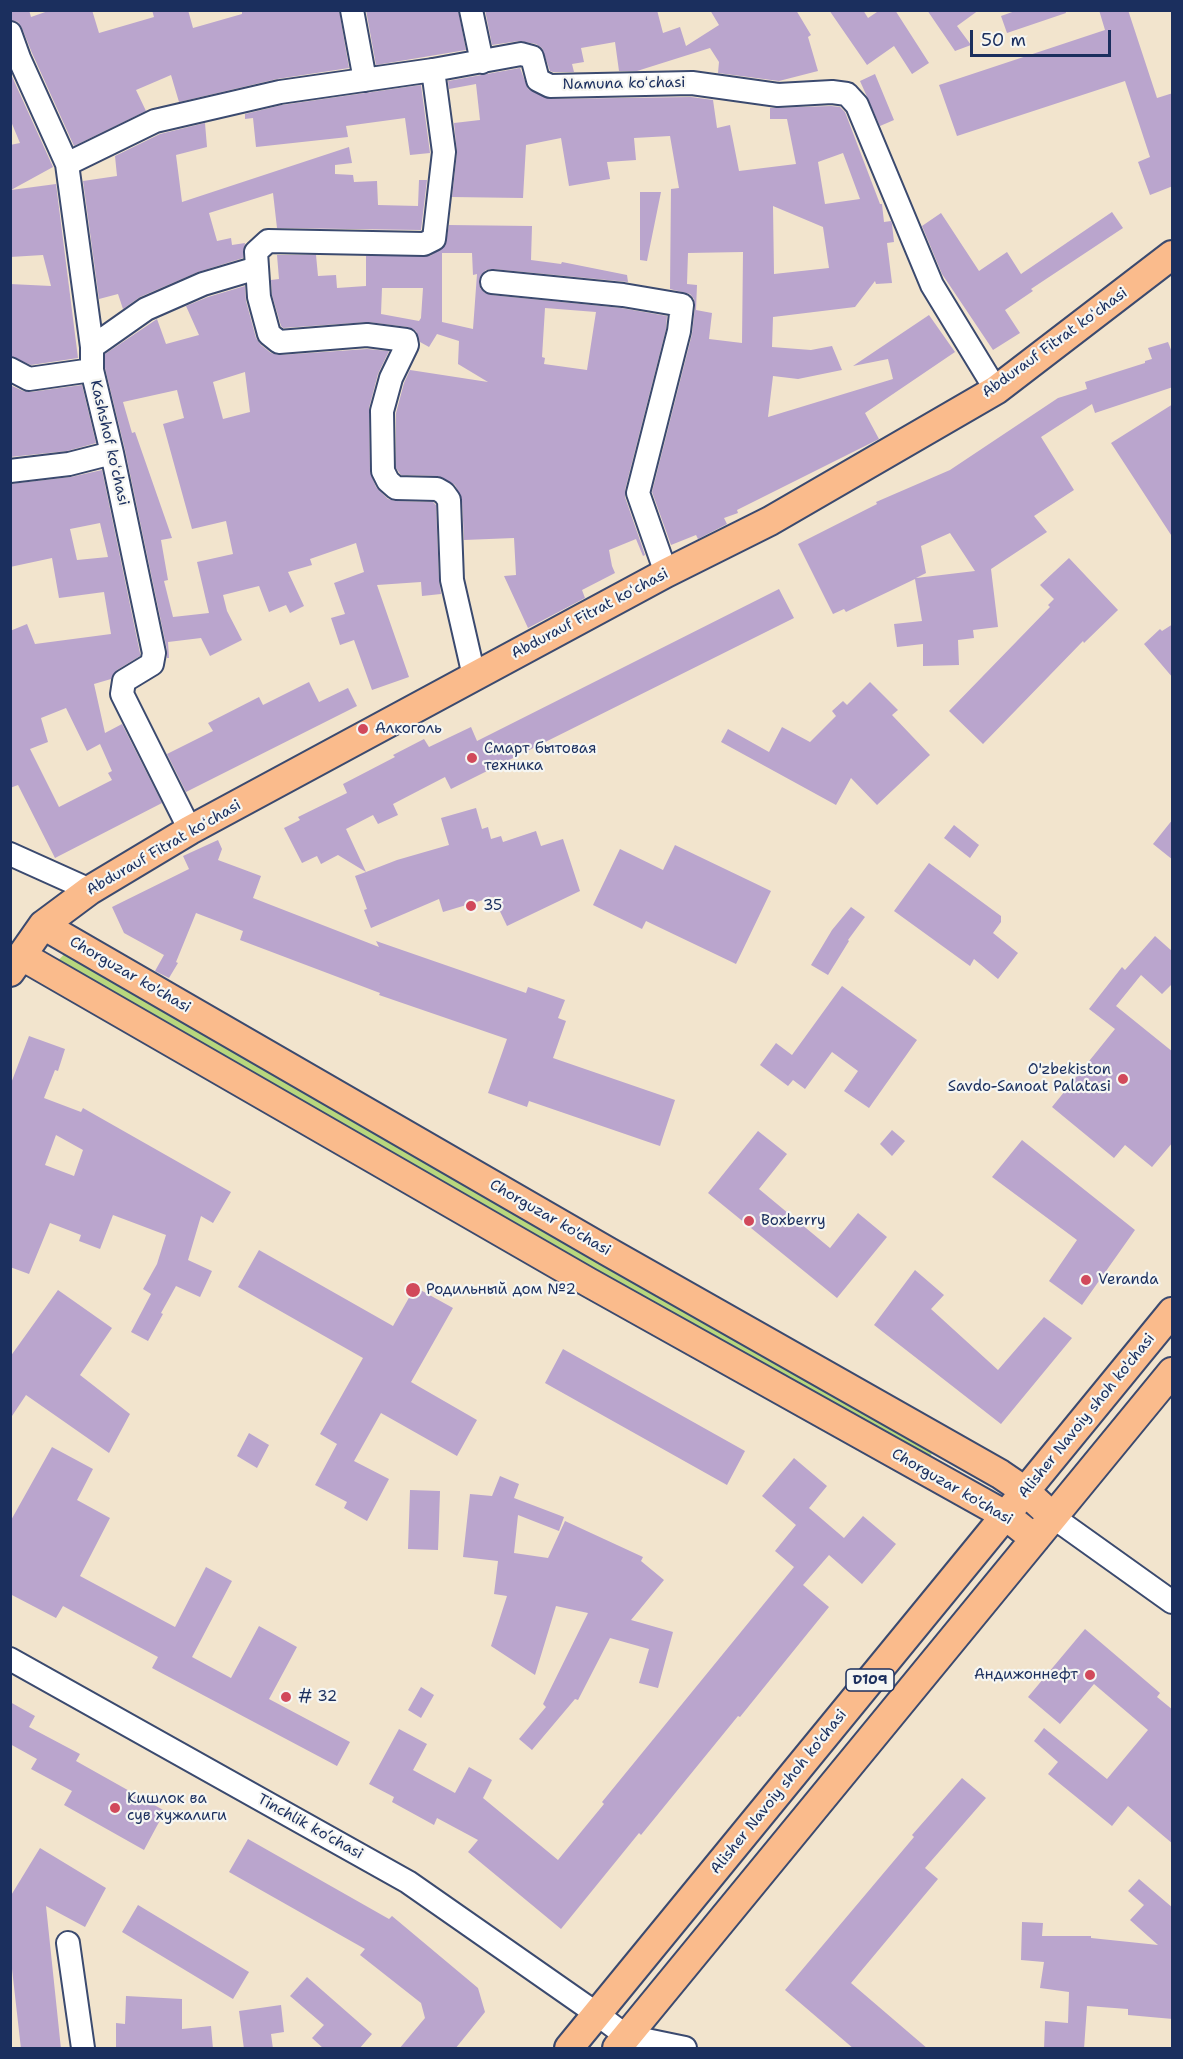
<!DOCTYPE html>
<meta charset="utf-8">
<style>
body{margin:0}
#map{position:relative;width:1183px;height:2059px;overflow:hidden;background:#f2e4cd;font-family:"Shantell Sans",sans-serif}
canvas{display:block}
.frame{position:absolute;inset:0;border:12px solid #1b2f5e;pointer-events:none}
.scale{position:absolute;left:970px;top:30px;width:141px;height:27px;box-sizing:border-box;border:3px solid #1b2f5e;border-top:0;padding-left:8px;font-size:18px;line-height:21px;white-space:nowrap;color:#1b2f5e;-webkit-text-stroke:4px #f6f6f2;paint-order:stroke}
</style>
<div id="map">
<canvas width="1183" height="2059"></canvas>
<div class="frame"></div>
<div class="scale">50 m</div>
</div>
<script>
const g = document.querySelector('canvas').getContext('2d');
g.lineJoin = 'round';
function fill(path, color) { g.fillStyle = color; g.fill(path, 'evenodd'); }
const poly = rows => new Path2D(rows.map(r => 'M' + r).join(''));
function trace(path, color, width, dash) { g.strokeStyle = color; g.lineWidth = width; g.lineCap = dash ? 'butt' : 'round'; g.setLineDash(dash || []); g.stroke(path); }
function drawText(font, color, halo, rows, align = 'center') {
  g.font = font + ' "Shantell Sans",sans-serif'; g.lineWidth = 4.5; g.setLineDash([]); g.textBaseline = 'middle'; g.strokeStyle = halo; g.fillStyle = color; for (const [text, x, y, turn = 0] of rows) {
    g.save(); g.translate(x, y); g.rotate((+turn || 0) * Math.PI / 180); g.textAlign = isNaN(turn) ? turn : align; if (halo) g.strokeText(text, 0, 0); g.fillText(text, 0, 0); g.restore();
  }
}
fill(poly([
 [68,950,936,1447,927,1461,55,964]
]), '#b8d77d');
fill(poly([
 [10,10,29,10,31,17,51,10,92,10,99,33,154,17,152,10,188,10,193,28,242,14,242,10,339,10,349,68,277,79,179,102,171,75,136,90,146,111,74,146,32,53,22,28,18,22,10,20],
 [366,10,458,10,466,50,376,65],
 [485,10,657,10,663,33,680,27,686,46,719,25,710,10,796,10,811,35,808,37,818,71,779,81,718,73,719,62,710,48,637,71,619,71,615,42,581,48,584,62,572,64,574,72,553,72,550,71,542,48,536,44,519,41,492,45],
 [829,10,863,10,868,18,880,10,895,10,929,63,912,74,894,46,867,65],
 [927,10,979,10,957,26,971,45,955,51],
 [1018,10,1065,10,1066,13,1007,33,1001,16],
 [1099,10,1128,10,1157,98,1173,93,1173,186,1150,195,1138,162,1150,157,1125,81,957,136,939,85,1105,30],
 [520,68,528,89,550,99,691,97,713,100,717,128,730,125,739,171,796,164,787,119,770,119,770,108,831,106,840,107,845,112,880,204,882,204,884,222,891,221,892,224,894,242,887,243,892,283,876,284,875,281,855,307,773,317,772,347,811,350,832,346,842,370,798,379,773,376,768,417,893,379,888,359,853,366,929,315,955,352,865,413,879,439,737,510,738,513,724,518,727,524,698,539,696,535,671,545,652,492,692,334,695,307,694,299,690,294,670,289,671,189,679,188,670,136,634,138,636,160,607,162,610,179,569,186,561,138,526,145,523,198,452,197,457,153,454,123,480,120,476,84,449,89,448,81],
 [843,153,860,199,825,204,818,162],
 [773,206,823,227,829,268,774,274],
 [743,252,742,343,709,339,712,313,696,310,697,285,687,284,688,253],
 [10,72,53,167,11,190,56,184,78,358,31,365,10,356,10,284,51,286,43,255,10,257,10,145,20,143,10,119],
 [875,74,894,120,880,126,860,81],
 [421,85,430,153,410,155,405,118,346,126,348,137,256,147,253,118,245,119,245,114,282,105],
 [205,123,207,147,176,155,182,202,349,147,352,163,335,165,335,174,353,175,354,182,377,181,378,205,418,206,419,180,427,180,421,230,277,228,273,193,209,213,217,241,231,238,232,245,245,243,243,258,198,272,140,297,123,309,118,294,99,299,83,181,117,176,115,156,160,134],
 [640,192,661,192,647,261,640,260],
 [1112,212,1123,228,1031,289,1033,291,1005,310,1020,333,993,350,942,274,922,226,941,213,979,271,1007,252,1021,274],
 [449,225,532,226,531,260,561,264,562,262,627,275,628,282,493,269,486,270,481,275,479,280,480,288,485,293,491,295,621,308,667,316,666,329,625,490,625,497,645,555,643,556,636,539,609,550,612,566,615,573,582,590,585,598,528,628,504,576,516,575,514,538,464,540,462,500,455,485,438,476,401,475,396,468,396,413,404,383,410,370,488,382,458,364,459,341,437,334,429,347,420,342,416,331,408,327,368,322,283,328,281,326,272,295,271,280,279,279,277,255,316,255,318,276,336,275,337,288,366,286,366,256,430,256,445,246],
 [442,253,472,253,473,275,477,274,473,329,442,322],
 [382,288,423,288,421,318,419,321,381,314],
 [545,308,596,312,587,370,544,364,545,358,542,357],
 [245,286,246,301,256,338,261,345,271,353,280,355,367,349,389,351,378,374,369,408,370,472,376,487,388,499,396,501,433,502,436,505,439,580,441,594,422,596,421,582,377,585,409,677,372,690,354,640,340,645,331,618,345,614,334,583,364,572,356,543,310,559,312,565,288,572,304,606,290,613,286,605,269,612,259,586,223,595,227,611,242,640,210,656,201,638,168,642,169,658,167,658,167,650,125,450,105,368,105,354,157,319,166,344,199,335,186,306,208,297],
 [245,372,250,412,223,419,213,382],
 [177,390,184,418,163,424,192,529,226,521,233,554,197,562,209,613,173,617,164,581,168,580,161,540,172,538,135,432,132,433,123,402],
 [1168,342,1173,355,1173,387,1095,413,1092,404,1041,437,1074,490,1034,516,1047,532,991,569,998,627,973,630,974,638,958,640,959,665,923,666,923,644,897,647,894,624,922,621,915,579,846,612,844,609,833,614,798,544,877,504,876,502,950,470,1058,398,1087,389,1085,382,1145,363,1145,361,1152,359,1148,348],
 [950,533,975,571,916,578,926,573,921,546],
 [10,385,23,391,31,392,82,385,96,443,67,451,10,457],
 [1173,404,1173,538,1111,443],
 [102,470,140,653,140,656,117,670,111,679,94,684,105,733,122,724,162,803,55,858,18,785,10,788,10,631,27,624,35,644,111,634,104,592,59,598,52,558,10,567,10,484,71,477],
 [100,523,108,557,77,560,70,529],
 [66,708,87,751,100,744,112,771,108,773,112,780,59,807,30,749,48,742,41,718],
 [1069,558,1118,610,1084,643,1083,641,983,744,949,711,1050,607,1048,605,1054,599,1040,585],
 [779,589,794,618,451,789,445,777,393,804,398,815,378,824,373,815,346,829,366,872,397,860,449,845,441,818,476,808,482,829,488,827,491,839,501,836,503,842,536,831,541,846,563,839,580,891,507,926,493,897,443,912,439,899,371,928,364,910,367,909,355,876,366,872,338,855,321,864,317,856,302,863,284,828,300,820,298,817,347,793,343,784,395,757,393,755,424,739,429,747,471,727,477,741],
 [1173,624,1173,678,1144,644,1160,629,1162,631],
 [309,682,319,702,348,688,357,706,186,792,167,754,213,731,208,723,259,697,263,705],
 [870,682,898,710,892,715,930,755,877,805,851,778,836,805,721,742,728,729,769,752,782,727,810,742,836,716,832,711,843,701,847,705],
 [1173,819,1173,860,1153,844],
 [954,825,979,845,970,858,944,838],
 [218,840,222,849,218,860,261,876,253,898,379,947,376,941,526,993,528,987,565,1000,558,1018,566,1021,553,1058,675,1100,660,1146,529,1101,527,1107,488,1093,507,1039,379,995,380,993,240,940,243,931,196,913,176,962,178,963,169,978,155,971,164,955,124,933,112,907,189,869,183,856],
 [675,845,771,891,736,964,646,921,642,929,593,905,620,849,663,870],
 [929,863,1001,916,1001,922,993,933,1018,953,998,979,974,959,970,966,894,911],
 [851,907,865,917,848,940,849,941,828,975,811,965,832,930],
 [1155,936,1173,952,1173,983,1162,994,1141,975,1116,1006,1173,1052,1173,1142,1152,1167,1125,1145,1114,1158,1052,1107,1115,1029,1089,1009,1122,967,1125,970],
 [842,986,917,1040,869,1108,844,1091,858,1071,832,1052,805,1089,793,1080,788,1086,760,1065,776,1043,792,1055],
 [29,1036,65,1049,58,1071,55,1070,44,1098,81,1112,83,1108,231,1192,213,1223,201,1216,188,1260,212,1271,200,1297,176,1286,161,1313,163,1314,148,1341,131,1332,151,1294,143,1289,157,1264,166,1235,113,1215,100,1249,79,1241,81,1235,50,1223,29,1274,10,1267,10,1086],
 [56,1135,83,1150,74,1176,45,1165],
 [892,1130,905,1141,892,1156,880,1144],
 [758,1131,787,1154,759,1189,830,1248,858,1213,887,1237,837,1298,708,1193],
 [1022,1140,1135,1230,1082,1305,1049,1281,1077,1240,992,1177],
 [259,1250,393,1326,415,1287,453,1308,411,1382,477,1420,457,1456,381,1413,354,1461,389,1479,367,1521,344,1508,347,1502,315,1485,337,1444,320,1434,363,1358,238,1287],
 [915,1270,944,1295,931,1309,998,1370,1044,1317,1072,1338,1001,1424,874,1325],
 [58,1290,112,1328,80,1375,130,1414,109,1453,26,1395,10,1419,10,1357],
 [563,1349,745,1451,727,1485,545,1383],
 [249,1433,269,1445,257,1468,237,1456],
 [52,1447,93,1469,77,1500,110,1518,80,1576,175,1627,206,1567,232,1581,192,1657,231,1678,259,1626,297,1647,269,1699,350,1742,337,1766,152,1668,158,1657,63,1606,56,1618,10,1594,10,1522],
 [794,1458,827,1486,809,1508,844,1538,863,1516,896,1544,862,1584,829,1555,803,1585,829,1607,740,1717,738,1716,641,1835,639,1833,561,1929,468,1852,478,1840,437,1818,434,1825,392,1802,394,1797,369,1784,399,1729,427,1744,413,1770,455,1793,469,1767,492,1780,483,1798,558,1860,604,1804,602,1802,794,1567,775,1551,796,1525,762,1496],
 [500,1476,519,1484,514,1498,564,1517,559,1531,518,1515,514,1553,548,1558,565,1521,643,1557,641,1561,664,1580,631,1620,673,1632,658,1688,639,1683,649,1649,610,1638,578,1700,575,1699,532,1750,519,1739,546,1707,543,1704,588,1613,556,1606,535,1675,491,1646,507,1596,494,1594,498,1561,463,1557,470,1494,492,1496],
 [410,1490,440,1491,438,1550,408,1549],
 [1085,1629,1160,1693,1157,1697,1173,1710,1173,1844,1128,1806,1112,1826,1048,1774,1058,1762,1034,1741,1044,1728,1107,1779,1148,1730,1094,1684,1060,1724,1028,1697],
 [421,1687,434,1695,421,1718,408,1710],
 [10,1702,35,1716,29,1727,80,1754,76,1761,165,1811,144,1850,64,1805,72,1791,31,1769,37,1759,10,1744],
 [962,1778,986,1798,925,1868,938,1879,851,1983,928,2049,854,2049,785,1990,914,1837,912,1835],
 [248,1839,389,1919,392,1916,478,1988,485,2012,455,2049,399,2049,425,2018,421,2003,360,1955,365,1949,229,1872],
 [40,1848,106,1888,85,1927,46,1906,61,2049,21,2049,10,1951,10,1897],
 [1139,1879,1173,1908,1173,2019,1128,2015,1128,2009,1087,2006,1084,2049,1044,2049,1045,2021,1068,2023,1069,1992,1040,1988,1044,1962,1021,1960,1022,1922,1043,1923,1042,1936,1091,1936,1091,1938,1158,1945,1130,1920,1144,1905,1128,1891],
 [138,1905,249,1972,233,1999,122,1932],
 [307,1977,372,2034,359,2049,324,2049,312,2038,324,2025,290,1996],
 [126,1996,182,1999,182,2029,211,2026,213,2049,116,2049,116,2023,125,2024],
 [281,2005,284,2032,271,2034,273,2049,244,2049,239,2011]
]), '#baa5cd');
const minor = poly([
 [352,10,365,80],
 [471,10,482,62],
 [10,33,19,58,67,164,92,347,92,370,112,453,154,653,152,664,124,681,122,694,190,830],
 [433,70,444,152,434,239,424,244,268,241,256,252,259,297,269,334,279,342,367,335,406,340,407,345,391,378,382,411,383,471,388,481,396,488,437,489,444,493,449,500,452,580,474,676],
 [67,164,155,121,280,92,433,70,521,54,532,57,538,80,550,86,692,83,778,95,832,92,847,94,857,105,932,285,996,390],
 [492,282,623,295,682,305,679,331,638,493,666,573],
 [92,347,146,309,203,284,257,268],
 [10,369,29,379,92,370],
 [10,471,69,464,112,453],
 [10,854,90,890],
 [1053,1517,1172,1602],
 [10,1659,408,1882,597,2014,642,2048],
 [68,1943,83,2048],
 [627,2036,685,2048]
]);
const major = poly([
 [43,925,607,1251,1000,1474,1025,1491,1053,1517],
 [22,956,588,1282,1005,1515,1035,1539],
 [10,972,43,925,90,890,190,830,451,689,666,573,770,521,996,390,1172,255],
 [569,2048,1172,1312],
 [617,2048,1172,1372]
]);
trace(minor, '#3b4a6f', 26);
trace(major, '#3b4a6f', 32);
trace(minor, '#fff', 22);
trace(major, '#fabb8c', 28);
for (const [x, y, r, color] of [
 [363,729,6,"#d1495b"],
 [472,758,6,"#d1495b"],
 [471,906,6,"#d1495b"],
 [1123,1079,6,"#d1495b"],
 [749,1221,6,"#d1495b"],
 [1086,1280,6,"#d1495b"],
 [413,1290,8,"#d1495b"],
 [1090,1675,6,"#d1495b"],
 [286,1697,6,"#d1495b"],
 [115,1808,6,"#d1495b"]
]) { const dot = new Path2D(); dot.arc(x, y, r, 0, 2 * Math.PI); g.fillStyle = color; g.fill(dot); trace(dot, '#f6f6f2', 2); }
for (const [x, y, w] of [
 [870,1680,48]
]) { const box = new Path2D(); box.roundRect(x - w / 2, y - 11, w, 22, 4.5); g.fillStyle = '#f6f6f2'; g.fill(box); trace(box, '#1b2f5e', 1.5); }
drawText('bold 14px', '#1b2f5e', null, [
 ["D109",870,1680]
]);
drawText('15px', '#1b2f5e', '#f6f6f2', [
 ["Namuna koʻchasi",624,84,-1],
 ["Abdurauf Fitrat koʻchasi",1055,343,-36],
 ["Kashshof koʻchasi",109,443,77],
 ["Abdurauf Fitrat koʻchasi",590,614,-28],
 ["Abdurauf Fitrat koʻchasi",164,848,-30],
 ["Chorguzar ko'chasi",130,975,30],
 ["Chorguzar ko'chasi",550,1218,30],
 ["Alisher Navoiy shoh ko'chasi",1087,1416,-51],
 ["Chorguzar ko'chasi",952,1487,30],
 ["Alisher Navoiy shoh ko'chasi",779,1792,-51],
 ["Tinchlik kо‘chasi",310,1827,29]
]);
drawText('15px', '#1b2f5e', '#f6f6f2', [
 ["Алкоголь",375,729],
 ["Смарт бытовая",484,749],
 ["техника",484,766],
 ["35",483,906],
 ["O'zbekiston",1111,1070,"right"],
 ["Savdo-Sanoat Palatasi",1111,1087,"right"],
 ["Boxberry",761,1221],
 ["Veranda",1098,1280],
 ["Родильный дом №2",426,1290],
 ["Андижоннефт",1078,1675,"right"],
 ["# 32",298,1697],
 ["Кишлок ва",127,1799],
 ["сув хужалиги",127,1816]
], 'left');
</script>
